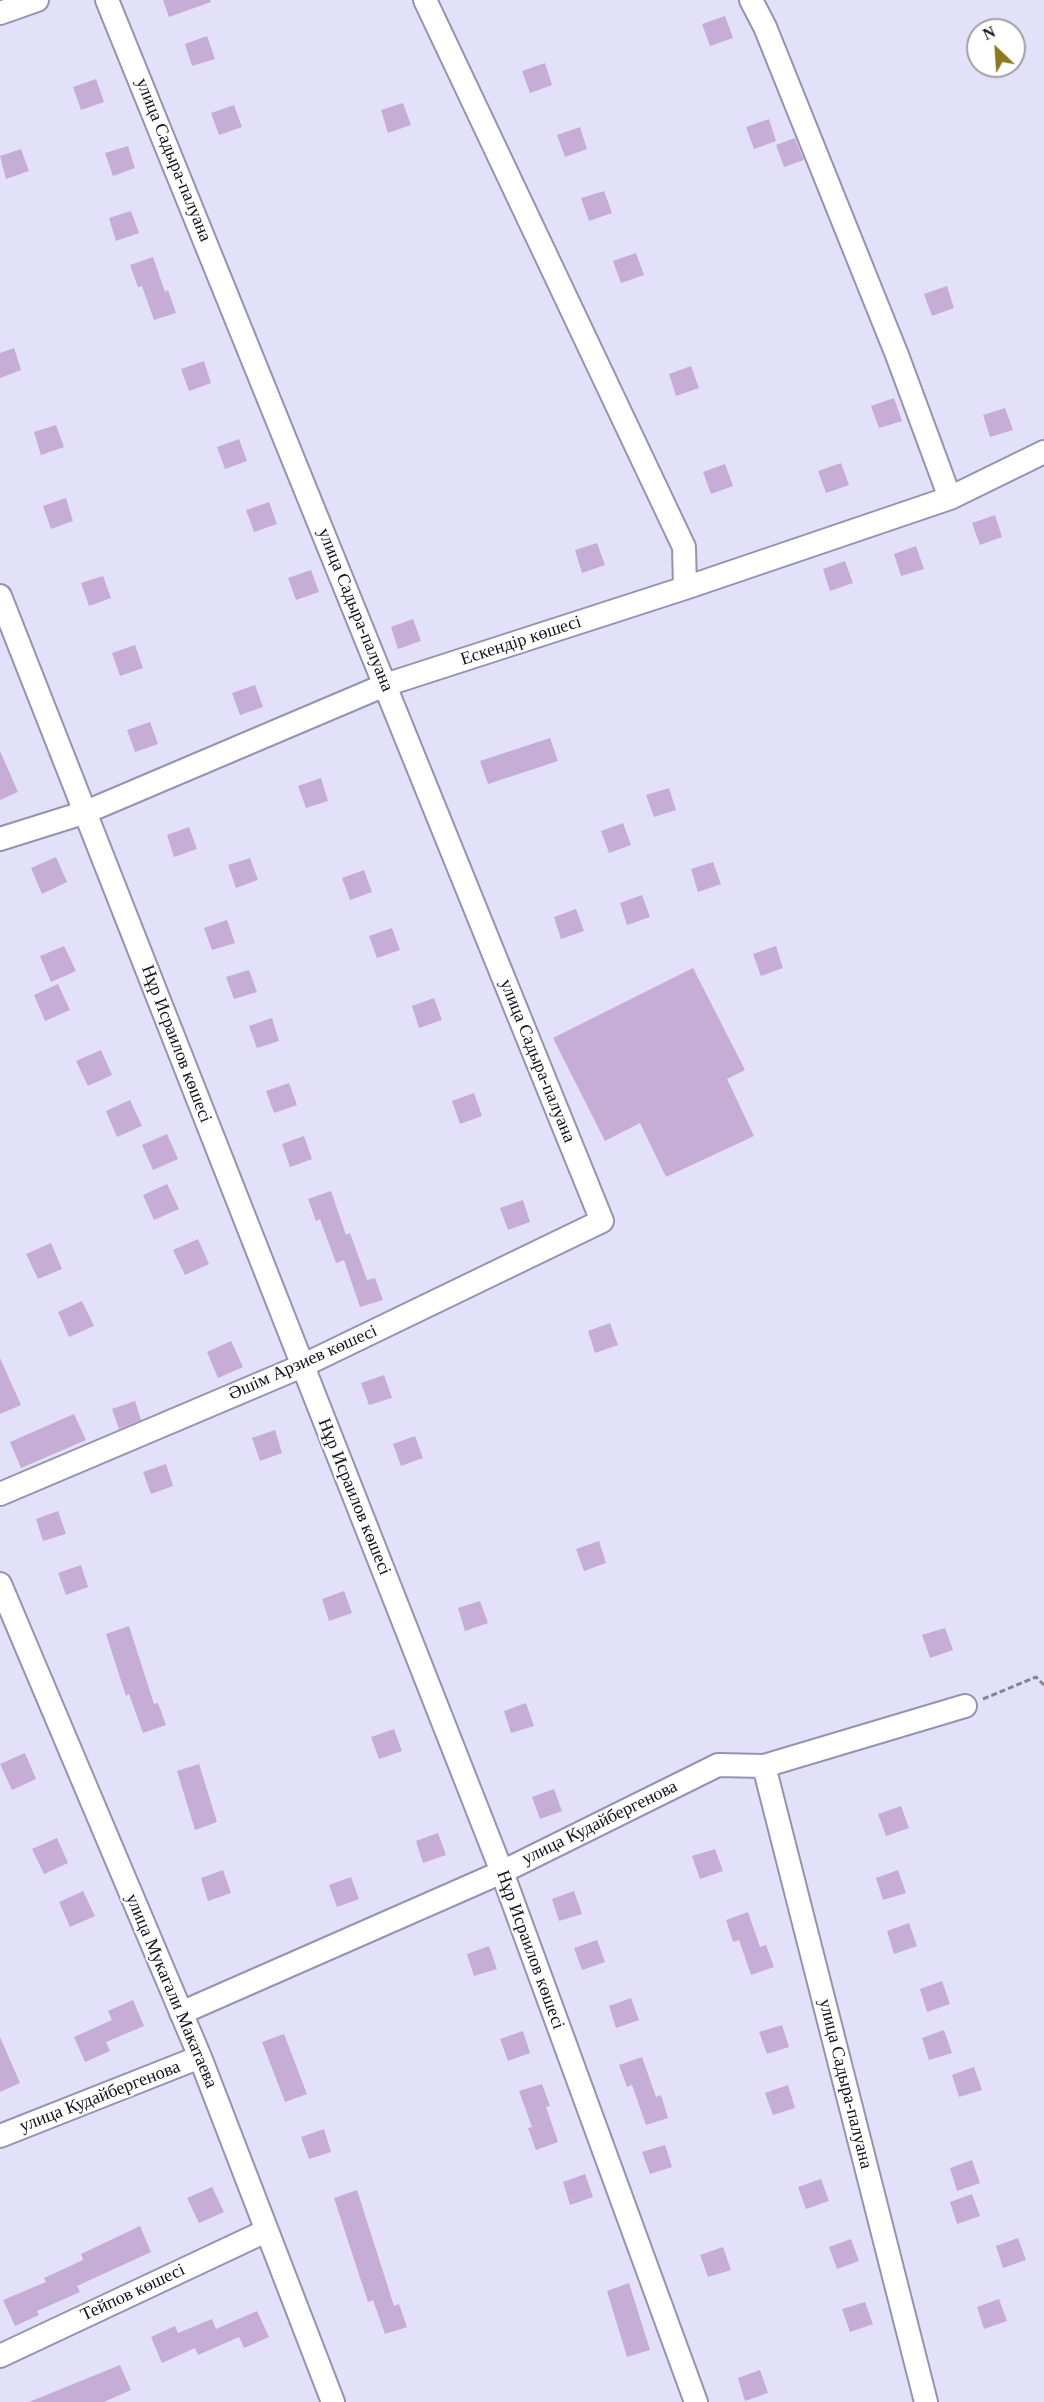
<!DOCTYPE html>
<meta charset="utf-8">
<style>
body{margin:0}
#map{position:relative;width:1044px;height:2402px;overflow:hidden;background:#e3e0fa;font-family:"Times New Roman",serif}
canvas{display:block}
.north{position:absolute;left:966px;top:18px;width:60px;height:60px;box-sizing:border-box;background:#fff;border:2px solid #a0a0a4;border-radius:50%;rotate:335deg;font-size:16px;font-weight:700;line-height:24px;text-align:center;color:#12111c}
.north::after{content:'';display:block;margin:auto;width:21px;height:27px;background:#8e781d;clip-path:polygon(50% 0,100% 100%,50% 72%,0 100%)}
</style>
<div id="map">
<canvas width="1044" height="2402"></canvas>
<div class="north">N</div>
</div>
<script>
const g = document.querySelector('canvas').getContext('2d');
g.lineJoin = 'round';
function fill(path, color) { g.fillStyle = color; g.fill(path, 'evenodd'); }
const poly = rows => new Path2D(rows.map(r => 'M' + r).join(''));
function trace(path, color, width, dash) { g.strokeStyle = color; g.lineWidth = width; g.lineCap = dash ? 'butt' : 'round'; g.setLineDash(dash || []); g.stroke(path); }
function drawText(font, color, halo, rows, align = 'center') {
  g.font = font + ' "Times New Roman",serif'; g.lineWidth = 4.5; g.setLineDash([]); g.textBaseline = 'middle'; g.strokeStyle = halo; g.fillStyle = color; for (const [text, x, y, turn = 0] of rows) {
    g.save(); g.translate(x, y); g.rotate((+turn || 0) * Math.PI / 180); g.textAlign = isNaN(turn) ? turn : align; if (halo) g.strokeText(text, 0, 0); g.fillText(text, 0, 0); g.restore();
  }
}
fill(poly([
 [163,0,210,0,211,2,169,17],
 [725,16,733,38,710,46,702,24],
 [207,36,215,59,192,66,185,44],
 [545,63,552,85,530,93,522,71],
 [96,79,104,102,81,110,73,87],
 [403,103,411,125,388,133,381,110],
 [234,105,242,127,219,135,211,113],
 [769,119,776,141,754,149,746,127],
 [580,127,587,149,565,157,557,135],
 [795,138,804,160,784,167,776,145],
 [128,146,135,168,113,176,105,153],
 [21,149,29,171,6,179,0,156],
 [604,191,612,213,589,221,581,198],
 [131,211,139,233,116,241,109,218],
 [636,253,644,275,621,283,613,261],
 [153,257,165,292,168,290,176,313,154,320,142,286,138,287,130,265],
 [947,286,954,308,932,316,924,294],
 [14,348,21,370,0,378,0,353],
 [204,361,211,383,189,391,181,369],
 [691,366,699,388,676,396,669,374],
 [894,398,902,421,879,428,871,406],
 [1005,408,1013,430,990,437,983,415],
 [56,425,64,447,41,455,34,432],
 [239,439,247,461,225,469,217,447],
 [841,463,849,485,826,493,818,471],
 [725,464,733,486,711,494,703,472],
 [66,498,73,521,51,529,43,506],
 [269,502,277,524,254,532,246,510],
 [995,515,1002,537,980,545,972,523],
 [597,543,605,565,582,573,575,550],
 [916,546,924,569,901,576,894,554],
 [845,561,853,583,830,591,823,569],
 [311,570,319,592,296,600,288,578],
 [103,576,111,598,89,606,81,583],
 [413,619,421,641,398,649,391,627],
 [135,645,143,668,120,676,112,653],
 [255,685,263,707,240,715,232,693],
 [150,722,158,744,135,752,127,730],
 [550,738,558,761,488,784,480,761],
 [0,751,18,792,0,800],
 [321,778,328,801,306,808,298,786],
 [669,788,676,810,654,817,646,795],
 [623,823,631,845,609,853,601,831],
 [189,827,197,849,174,857,167,835],
 [56,857,67,882,42,894,31,868],
 [250,858,258,880,236,888,228,865],
 [713,862,721,884,698,892,691,869],
 [364,870,372,892,350,900,342,878],
 [642,895,650,917,627,925,620,903],
 [576,909,584,931,561,939,554,917],
 [227,920,235,943,212,950,204,928],
 [392,928,400,950,377,958,369,936],
 [64,946,76,971,51,982,40,956],
 [776,946,783,968,761,976,753,954],
 [693,968,745,1070,727,1079,754,1136,666,1177,640,1123,605,1141,553,1038],
 [249,970,257,992,234,999,226,977],
 [58,984,70,1010,45,1021,34,995],
 [434,998,442,1020,419,1028,412,1006],
 [272,1018,279,1041,257,1048,249,1026],
 [101,1050,112,1075,88,1086,76,1061],
 [289,1083,297,1105,274,1113,266,1091],
 [474,1093,482,1116,460,1124,452,1101],
 [130,1100,142,1126,117,1137,106,1111],
 [167,1134,178,1159,153,1170,142,1145],
 [304,1136,312,1159,290,1167,282,1144],
 [167,1184,179,1209,154,1220,143,1195],
 [331,1191,346,1235,350,1233,367,1280,375,1278,383,1300,360,1307,344,1260,336,1263,320,1219,316,1221,308,1199],
 [523,1200,530,1222,508,1230,500,1208],
 [198,1239,209,1264,185,1275,173,1250],
 [51,1243,62,1269,38,1279,26,1254],
 [82,1301,94,1326,69,1337,58,1312],
 [610,1323,618,1345,595,1353,588,1331],
 [231,1341,243,1367,218,1378,207,1352],
 [0,1358,21,1405,0,1414],
 [384,1375,392,1398,369,1405,361,1383],
 [135,1401,141,1420,119,1429,112,1409],
 [74,1414,86,1440,21,1468,10,1442],
 [275,1430,282,1453,260,1461,252,1438],
 [415,1436,423,1458,401,1466,393,1444],
 [166,1464,173,1486,151,1494,143,1472],
 [58,1511,66,1534,43,1541,36,1519],
 [599,1541,606,1563,584,1571,576,1549],
 [81,1565,88,1587,66,1595,58,1573],
 [344,1591,352,1613,329,1621,322,1599],
 [480,1601,488,1623,465,1631,458,1608],
 [129,1626,154,1704,158,1703,166,1725,143,1733,129,1694,126,1696,106,1634],
 [945,1628,953,1650,930,1658,922,1635],
 [526,1703,534,1726,511,1733,504,1711],
 [394,1729,402,1751,379,1759,371,1737],
 [25,1753,36,1779,12,1790,0,1764],
 [199,1764,217,1822,195,1830,177,1771],
 [554,1789,562,1811,540,1819,532,1797],
 [901,1806,909,1828,886,1836,878,1814],
 [438,1833,446,1855,423,1863,416,1841],
 [57,1838,68,1863,44,1874,32,1849],
 [715,1849,723,1871,700,1879,692,1856],
 [223,1870,231,1893,208,1901,201,1878],
 [898,1870,906,1893,883,1900,876,1878],
 [351,1877,359,1899,337,1907,329,1885],
 [83,1891,95,1916,70,1927,59,1902],
 [574,1891,582,1914,559,1921,552,1899],
 [748,1912,760,1947,766,1945,774,1967,751,1975,739,1940,733,1942,726,1920],
 [909,1923,917,1946,894,1954,887,1931],
 [597,1940,605,1962,582,1970,574,1948],
 [489,1946,497,1969,474,1976,467,1954],
 [942,1981,950,2004,927,2012,920,1989],
 [631,1998,639,2020,616,2028,609,2006],
 [133,2000,144,2026,106,2042,110,2051,85,2062,74,2037,112,2020,108,2011],
 [782,2025,789,2047,767,2054,759,2032],
 [944,2030,952,2053,929,2060,922,2038],
 [523,2031,530,2053,508,2061,500,2039],
 [284,2034,307,2094,285,2102,262,2042],
 [0,2037,20,2083,0,2092],
 [642,2057,656,2097,661,2095,668,2118,646,2125,632,2085,627,2087,619,2065],
 [974,2067,982,2090,959,2097,952,2075],
 [542,2084,550,2106,546,2107,558,2142,536,2150,528,2128,532,2127,519,2091],
 [788,2085,795,2108,773,2115,765,2093],
 [324,2129,331,2152,309,2159,301,2137],
 [665,2145,672,2167,650,2174,642,2152],
 [972,2160,980,2183,957,2191,950,2168],
 [585,2174,593,2197,570,2205,563,2182],
 [821,2179,829,2201,806,2209,798,2187],
 [212,2187,224,2212,199,2223,187,2198],
 [357,2190,394,2306,399,2304,407,2327,385,2334,373,2300,368,2302,334,2198],
 [972,2194,980,2216,957,2224,950,2202],
 [140,2226,151,2252,77,2286,80,2292,37,2311,39,2315,15,2326,3,2300,46,2282,44,2278,83,2260,81,2254],
 [1018,2238,1026,2260,1003,2268,996,2246],
 [851,2239,859,2261,837,2269,829,2247],
 [723,2247,731,2270,708,2277,700,2255],
 [629,2283,650,2350,627,2357,607,2291],
 [999,2299,1007,2321,984,2329,977,2307],
 [865,2302,873,2324,850,2332,842,2309],
 [257,2311,269,2337,244,2348,239,2337,198,2355,195,2348,162,2363,151,2337,175,2326,178,2333,212,2319,216,2329],
 [120,2365,131,2390,104,2402,29,2402],
 [760,2370,768,2393,745,2401,738,2378]
]), '#c6add6');
const minor = poly([
 [425,0,684,547,685,588],
 [751,0,765,27,897,355,950,498],
 [0,13,37,0],
 [0,596,502,1872,696,2402],
 [0,839,86,812,385,685,685,588,950,498,1044,452],
 [0,1494,302,1366,602,1221,107,0],
 [0,1584,200,2057,333,2402],
 [764,1766,926,2402],
 [181,2013,502,1872,718,1765,764,1766,965,1706],
 [0,2136,200,2057],
 [0,2356,266,2231]
]);
trace(minor, '#9692b1', 26);
trace(poly([
 [983,1699,1036,1677,1044,1685]
]), '#858396', 3, [6, 3]);
trace(minor, '#fff', 22);
drawText('18px', '#12111c', '#fff', [
 ["улица Садыра-палуана",173,160,68],
 ["улица Садыра-палуана",355,610,68],
 ["Ескендір көшесі",521,641,-18],
 ["Нұр Исраилов көшесі",176,1044,69],
 ["улица Садыра-палуана",537,1061,68],
 ["Әшім Арзиев көшесі",303,1363,-24],
 ["Нұр Исраилов көшесі",354,1497,68],
 ["улица Кудайбергенова",600,1823,-26],
 ["Нұр Исраилов көшесі",530,1950,70],
 ["улица Мукагали Макатаева",171,1991,67],
 ["улица Садыра-палуана",845,2084,76],
 ["улица Кудайбергенова",100,2097,-21],
 ["Тейпов көшесі",133,2293,-25]
]);
</script>
